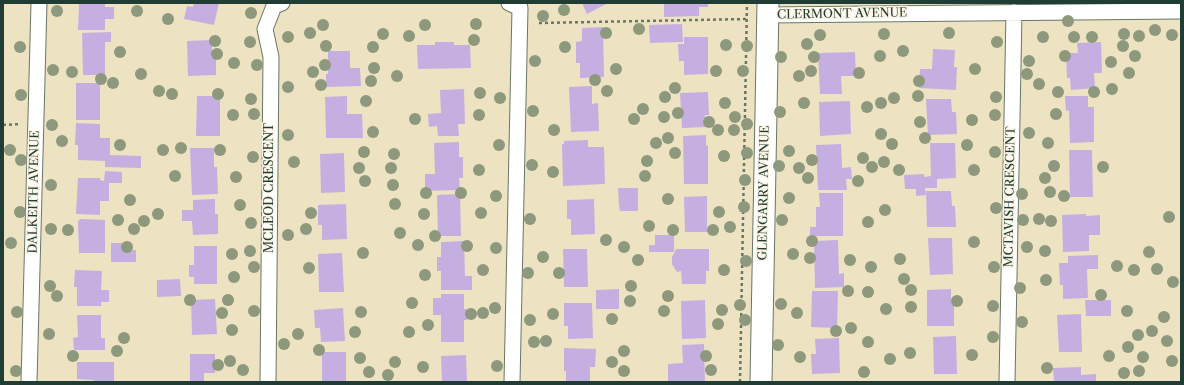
<!DOCTYPE html>
<style>
body{margin:0}
#map{position:relative;width:1184px;height:385px;overflow:hidden;background:#ede3c3;font-family:"Libre Caslon Text",serif}
canvas{display:block}
.frame{position:absolute;inset:0;border:4px solid #1f3d34;pointer-events:none}
</style>
<div id="map">
<canvas width="1184" height="385"></canvas>
<div class="frame"></div>
</div>
<script>
const g = document.querySelector('canvas').getContext('2d');
g.lineJoin = 'round';
function fill(path, color) { g.fillStyle = color; g.fill(path, 'evenodd'); }
const poly = rows => new Path2D(rows.map(r => 'M' + r).join(''));
function trace(path, color, width, dash) { g.strokeStyle = color; g.lineWidth = width; g.lineCap = dash ? 'butt' : 'round'; g.setLineDash(dash || []); g.stroke(path); }
function drawText(font, color, halo, rows, align = 'center') {
  g.font = font + ' "Libre Caslon Text",serif'; g.lineWidth = 3; g.setLineDash([]); g.textBaseline = 'middle'; g.strokeStyle = halo; g.fillStyle = color; for (const [text, x, y, turn = 0] of rows) {
    g.save(); g.translate(x, y); g.rotate((+turn || 0) * Math.PI / 180); g.textAlign = isNaN(turn) ? turn : align; if (halo) g.strokeText(text, 0, 0); g.fillText(text, 0, 0); g.restore();
  }
}
fill(poly([
 [83,3,105,3,105,7,114,7,114,19,105,19,105,30,78,30,79,4],
 [194,3,219,3,214,25,184,19,187,6,193,7],
 [582,3,608,3,587,14],
 [681,3,708,3,708,7,699,7,699,16,664,17,664,4],
 [682,24,683,42,650,43,649,25],
 [603,27,604,77,580,78,580,63,576,63,576,42,582,41,582,28],
 [111,32,111,42,105,42,105,75,83,75,82,33],
 [684,37,708,37,708,74,684,75,684,61,679,61,678,44,684,44],
 [212,40,212,55,216,55,216,75,188,76,187,41],
 [435,42,454,42,454,45,470,45,471,68,418,69,417,45,435,45],
 [1101,42,1102,73,1094,73,1095,88,1071,90,1070,78,1067,78,1066,53,1078,53,1077,43],
 [933,49,955,50,954,67,957,67,956,90,919,88,920,69,932,69],
 [328,51,350,51,350,68,360,68,361,86,326,87,326,74,328,74],
 [855,52,856,76,841,76,842,94,820,94,818,53],
 [76,83,100,83,100,120,76,120],
 [592,86,592,104,598,103,599,131,571,132,569,87],
 [464,89,465,124,458,124,459,136,438,136,437,126,429,127,428,114,441,113,440,90],
 [708,92,709,115,705,115,706,127,682,128,680,93],
 [197,96,220,96,220,136,196,136],
 [347,96,347,114,362,114,363,138,326,138,325,97],
 [1065,96,1088,96,1088,107,1094,107,1094,142,1070,143,1069,110,1066,111],
 [926,99,951,99,952,112,956,112,957,134,928,135],
 [850,101,851,134,820,136,819,102],
 [76,123,100,124,100,138,110,138,110,155,141,156,141,168,105,167,105,161,78,160,78,145,75,145],
 [706,135,706,146,708,145,708,184,684,184,683,136],
 [588,140,588,147,604,147,605,184,563,186,562,144,564,144,564,141],
 [459,142,459,157,463,157,463,178,459,178,460,190,425,191,425,174,435,174,434,143],
 [930,143,955,143,956,178,937,179,937,188,925,188,926,195,916,196,916,189,905,189,904,175,924,174,924,177,931,176],
 [841,144,842,168,851,167,852,179,846,179,847,190,818,190,816,145],
 [190,148,214,148,214,167,217,167,218,194,192,195],
 [1069,150,1092,150,1093,197,1070,197],
 [344,153,345,192,321,193,320,154],
 [105,171,122,172,122,183,109,183,109,201,100,201,100,215,76,214,78,178,100,178,100,180,104,181],
 [618,188,638,188,638,211,620,211,619,206],
 [926,191,951,191,952,206,955,206,956,227,927,227],
 [819,193,843,193,843,236,810,236,810,227,816,227,816,207,820,207],
 [460,194,461,236,438,236,437,195],
 [707,196,707,232,685,232,684,197],
 [215,199,215,214,218,214,218,234,193,235,192,221,182,221,182,210,193,210,193,200],
 [594,199,595,234,571,235,571,219,567,219,567,200],
 [346,204,347,239,322,240,322,225,318,225,318,205],
 [1086,214,1086,216,1100,215,1100,235,1089,235,1089,251,1063,252,1062,215],
 [80,219,105,220,105,253,79,253,78,222],
 [655,235,674,235,674,252,649,252,649,245,655,245],
 [928,238,952,238,953,274,930,275],
 [838,240,839,274,844,273,844,287,815,288,814,241],
 [464,241,465,276,472,276,472,290,441,290,441,271,437,271,437,257,441,257,441,242],
 [111,243,122,243,122,250,136,250,136,262,111,262],
 [194,246,217,246,217,284,194,284,194,277,189,277,189,265,194,265],
 [563,249,587,249,588,287,564,287],
 [676,249,709,249,709,271,706,271,706,284,682,284,681,271,677,272,672,264,672,257],
 [342,253,344,292,319,292,318,254],
 [1098,255,1098,269,1087,269,1088,298,1063,299,1063,285,1060,285,1059,263,1068,263,1068,256],
 [75,270,102,271,101,290,109,290,109,302,101,302,101,306,77,306,77,287,74,287],
 [180,279,181,296,157,297,157,280],
 [619,289,619,309,596,309,596,290],
 [951,289,951,303,954,303,954,326,927,326,927,290],
 [812,291,838,291,837,328,811,327],
 [441,294,464,294,464,309,467,309,467,320,464,320,464,342,441,342,441,315,433,315,433,298,441,298],
 [215,299,217,334,192,335,191,300],
 [705,300,706,338,682,339,681,301],
 [1085,300,1111,300,1111,316,1086,316],
 [564,303,592,303,593,338,568,339,568,326,564,326],
 [343,308,345,341,321,342,320,328,315,328,314,310],
 [1081,314,1082,352,1059,352,1057,315],
 [77,315,101,315,101,338,105,338,105,350,74,350,73,338,78,337],
 [956,336,957,374,934,374,933,337],
 [839,338,840,373,812,374,811,354,816,354,815,339],
 [704,344,705,382,668,382,668,364,683,363,682,345],
 [564,348,596,349,595,367,590,367,590,382,566,382,566,371,564,371],
 [322,352,346,352,346,382,322,382],
 [190,354,215,354,215,373,204,373,204,382,190,382],
 [466,355,467,382,442,382,441,356],
 [77,362,114,362,114,382,94,382,94,380,77,379],
 [1081,367,1081,375,1096,374,1096,382,1054,382,1053,368]
]), '#c5afe0');
const street = poly([
 [509,3,520,8,512,382],
 [767,15,1181,11],
 [29,382,39,3],
 [268,382,271,57,265,29,274,6,282,3],
 [1007,382,1014,12]
]);
const secondary = poly([
 [761,382,768,3]
]);
trace(street, '#677766', 17);
trace(secondary, '#677766', 23);
trace(poly([
 [539,23,747,19],
 [3,125,21,124],
 [740,382,747,3]
]), '#677766', 2.5, [3, 3]);
trace(street, '#fff', 15);
trace(secondary, '#fff', 21);
g.fillStyle = '#8e987c';
for (const [x, y] of [
 [564,10],
 [57,11],
 [137,11],
 [251,13],
 [543,16],
 [168,19],
 [1068,21],
 [476,24],
 [323,25],
 [425,25],
 [639,29],
 [1155,30],
 [310,33],
 [606,33],
 [949,33],
 [383,34],
 [884,34],
 [1124,34],
 [820,35],
 [1172,35],
 [409,36],
 [1139,36],
 [288,37],
 [1043,37],
 [1074,37],
 [1092,37],
 [474,40],
 [215,41],
 [250,42],
 [997,42],
 [807,44],
 [726,45],
 [326,46],
 [747,46],
 [1123,46],
 [20,47],
 [373,47],
 [565,47],
 [903,51],
 [120,52],
 [217,54],
 [880,56],
 [1065,56],
 [1135,56],
 [781,57],
 [814,57],
 [535,61],
 [1029,61],
 [1111,62],
 [234,63],
 [257,65],
 [325,65],
 [374,68],
 [616,69],
 [975,69],
 [53,70],
 [716,71],
 [743,71],
 [811,71],
 [72,72],
 [313,72],
 [859,73],
 [1129,73],
 [141,74],
 [1027,74],
 [397,76],
 [799,76],
 [101,79],
 [595,80],
 [371,81],
 [919,81],
 [113,83],
 [1039,84],
 [321,85],
 [288,87],
 [675,88],
 [1112,89],
 [159,91],
 [607,91],
 [1058,92],
 [1094,92],
 [480,93],
 [172,94],
 [218,94],
 [21,95],
 [918,96],
 [665,97],
 [996,97],
 [500,98],
 [894,98],
 [251,99],
 [366,101],
 [725,103],
 [804,103],
 [881,103],
 [867,107],
 [643,109],
 [533,111],
 [780,112],
 [678,113],
 [254,114],
 [1056,114],
 [233,115],
 [479,115],
 [995,115],
 [664,117],
 [735,117],
 [415,119],
 [634,119],
 [972,120],
 [709,122],
 [920,122],
 [747,124],
 [52,125],
 [554,130],
 [718,130],
 [734,130],
 [373,132],
 [1029,133],
 [881,134],
 [288,135],
 [668,138],
 [925,138],
 [62,141],
 [656,143],
 [1048,143],
 [892,144],
 [120,145],
 [499,145],
 [967,145],
 [181,148],
 [10,150],
 [163,150],
 [220,150],
 [789,151],
 [364,152],
 [995,152],
 [675,153],
 [747,153],
 [394,154],
 [724,156],
 [253,157],
 [863,158],
 [21,160],
 [812,160],
 [647,161],
 [294,162],
 [884,162],
 [532,165],
 [779,166],
 [1054,166],
 [872,167],
 [1103,167],
 [359,168],
 [391,168],
 [799,168],
 [479,170],
 [899,170],
 [974,170],
 [553,172],
 [175,176],
 [645,176],
 [236,177],
 [808,178],
 [1045,178],
 [745,180],
 [365,181],
 [858,181],
 [51,185],
 [393,185],
 [1050,192],
 [426,193],
 [461,193],
 [1022,194],
 [496,196],
 [1064,196],
 [789,198],
 [668,199],
 [130,200],
 [395,204],
 [240,205],
 [744,207],
 [996,208],
 [885,210],
 [20,212],
 [719,212],
 [311,213],
 [481,213],
 [158,214],
 [424,214],
 [1169,217],
 [530,219],
 [1039,219],
 [118,220],
 [782,220],
 [1023,220],
 [144,221],
 [1051,221],
 [868,222],
 [251,223],
 [649,226],
 [730,227],
 [51,229],
 [134,229],
 [306,229],
 [68,230],
 [673,230],
 [713,230],
 [400,233],
 [288,235],
 [435,236],
 [606,240],
 [812,241],
 [974,242],
 [11,243],
 [418,245],
 [467,246],
 [127,247],
 [624,247],
 [1027,247],
 [496,248],
 [250,251],
 [1045,251],
 [1149,252],
 [363,253],
 [232,254],
 [793,254],
 [543,257],
 [810,258],
 [900,259],
 [638,260],
 [850,260],
 [746,261],
 [1117,266],
 [254,267],
 [871,267],
 [994,267],
 [309,268],
 [1157,269],
 [483,270],
 [724,270],
 [1134,270],
 [528,273],
 [559,273],
 [425,275],
 [234,277],
 [904,279],
 [1046,280],
 [1173,282],
 [50,286],
 [631,286],
 [1020,288],
 [911,290],
 [848,291],
 [868,292],
 [1101,295],
 [57,296],
 [668,296],
 [190,300],
 [228,300],
 [630,301],
 [957,301],
 [412,303],
 [781,304],
 [740,305],
 [993,306],
 [911,307],
 [495,308],
 [886,309],
 [722,310],
 [254,311],
 [664,311],
 [1127,311],
 [17,312],
 [361,312],
 [222,313],
 [483,313],
 [797,313],
 [471,314],
 [553,314],
 [1164,317],
 [612,319],
 [530,320],
 [745,320],
 [1022,322],
 [718,324],
 [428,325],
 [851,328],
 [232,330],
 [836,331],
 [1152,331],
 [355,332],
 [409,332],
 [49,334],
 [298,334],
 [1138,335],
 [993,337],
 [124,338],
 [546,341],
 [1167,341],
 [534,342],
 [868,342],
 [284,344],
 [778,345],
 [1128,347],
 [319,350],
 [117,351],
 [624,351],
 [910,353],
 [972,355],
 [73,356],
 [706,356],
 [1109,356],
 [800,357],
 [1143,357],
 [360,358],
 [890,359],
 [230,361],
 [1172,361],
 [395,362],
 [612,362],
 [218,365],
 [497,366],
 [423,367],
 [1047,368],
 [243,370],
 [711,370],
 [16,371],
 [624,371],
 [1139,371],
 [369,372],
 [864,372],
 [1124,373],
 [388,375]
]) { g.beginPath(); g.arc(x, y, 6, 0, 2 * Math.PI); g.fill(); }
drawText('12px', '#1f3d34', '#fcf5e5', [
 ["CLERMONT AVENUE",842,14,-1],
 ["MCLEOD CRESCENT",270,188,-90],
 ["DALKEITH AVENUE",34,192,-89],
 ["GLENGARRY AVENUE",764,193,-89],
 ["MCTAVISH CRESCENT",1010,197,-89]
]);
</script>
